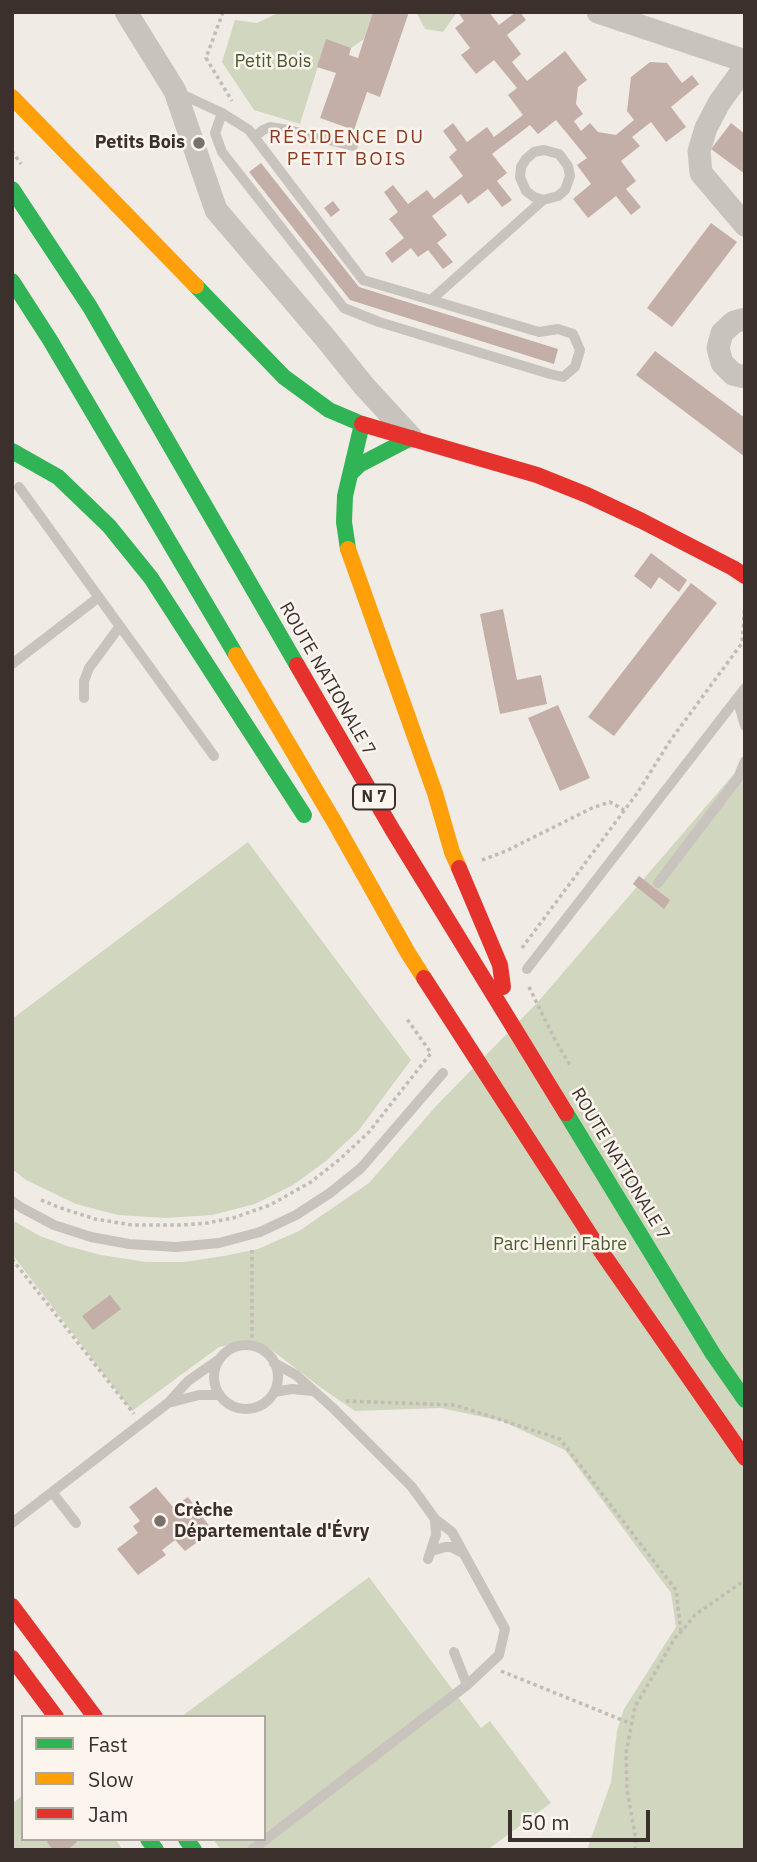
<!DOCTYPE html>
<meta charset="utf-8">
<style>
body{margin:0}
#map{position:relative;width:757px;height:1862px;overflow:hidden;background:#f0ebe5;font-family:"IBM Plex Sans",sans-serif}
canvas{display:block}
.frame{position:absolute;inset:0;border:14px solid #3b302b;pointer-events:none}
.legend{position:absolute;left:21px;top:1715px;width:245px;height:126px;box-sizing:border-box;background:#fbf5ee;border:2px solid #aea6a0;margin:0;padding:9px 12px;list-style:none;font-size:21px;color:#3b302b}
.legend li{display:flex;align-items:center;gap:14px;height:35px}
.legend b{width:35px;border:2px solid #aea6a0}
.scale{position:absolute;left:508px;top:1810px;width:142px;height:32px;box-sizing:border-box;border:4px solid #3b302b;border-top:0;padding-left:9px;font-size:21px;line-height:24px;white-space:nowrap;color:#3b302b;-webkit-text-stroke:5px #fbf5ee;paint-order:stroke}
</style>
<div id="map">
<canvas width="757" height="1862"></canvas>
<div class="frame"></div>
<ul class="legend">
<li><b style="height:9px;background:#30b455"></b>Fast</li>
<li><b style="height:9px;background:#ff9f0a"></b>Slow</li>
<li><b style="height:9px;background:#e5322d"></b>Jam</li>
</ul>
<div class="scale">50 m</div>
</div>
<script>
const g = document.querySelector('canvas').getContext('2d');
g.lineJoin = 'round';
function fill(path, color) { g.fillStyle = color; g.fill(path, 'evenodd'); }
const poly = rows => new Path2D(rows.map(r => 'M' + r).join(''));
function trace(path, color, width, dash) { g.strokeStyle = color; g.lineWidth = width; g.lineCap = dash ? 'butt' : 'round'; g.setLineDash(dash || []); g.stroke(path); }
function drawText(font, color, halo, rows, align = 'center') {
  g.font = font + ' "IBM Plex Sans",sans-serif'; g.lineWidth = 5; g.setLineDash([]); g.textBaseline = 'middle'; g.strokeStyle = halo; g.fillStyle = color; for (const [text, x, y, turn = 0] of rows) {
    g.save(); g.translate(x, y); g.rotate((+turn || 0) * Math.PI / 180); g.textAlign = isNaN(turn) ? turn : align; if (halo) g.strokeText(text, 0, 0); g.fillText(text, 0, 0); g.restore();
  }
}
fill(poly([
 [280,12,373,12,364,39,351,48,326,40,300,124,254,110,222,62,235,20,257,23],
 [416,12,457,12,443,32,425,29],
 [745,761,745,1850,587,1850,611,1782,617,1731,624,1709,676,1627,671,1593,565,1450,502,1421,441,1408,355,1411,320,1387,269,1348,241,1342,219,1347,132,1411,12,1254,12,1220,40,1236,67,1246,101,1255,146,1262,184,1262,224,1256,258,1249,299,1231,369,1183,437,1105,537,1003],
 [248,842,411,1060,359,1130,326,1161,293,1185,255,1204,212,1215,165,1218,118,1215,76,1204,26,1180,12,1169,12,1019],
 [369,1577,481,1728,490,1721,551,1803,487,1850,221,1850,213,1839,264,1839,264,1717,181,1717],
 [23,1795,23,1839,115,1839,123,1850,12,1850,12,1804]
]), '#d1d6bf');
fill(poly([
 [373,12,409,12,380,97,367,92,354,130,320,118,336,73,317,67,326,39,351,48,349,55,358,58],
 [458,12,489,12,499,25,516,12,520,12,526,20,507,35,521,54,512,62,527,81,565,51,587,80,578,87,576,104,583,114,574,121,581,131,590,123,598,132,616,135,634,120,627,111,631,77,650,62,667,63,682,83,692,75,699,84,671,107,686,127,666,142,651,122,632,137,640,146,621,161,636,181,626,189,641,207,631,215,616,196,588,218,573,199,591,184,577,165,587,158,556,120,538,134,530,125,492,154,507,173,497,181,512,200,502,207,488,189,468,204,461,194,432,216,447,235,437,243,453,262,443,269,428,250,418,257,411,248,392,263,385,253,404,238,389,219,398,212,384,192,393,185,408,204,427,190,434,199,463,176,449,157,457,150,443,131,453,123,467,142,487,127,494,137,523,115,508,95,517,88,494,60,476,74,461,55,470,48,455,28,464,21],
 [731,123,745,134,745,174,711,149],
 [261,163,359,287,558,349,554,364,350,300,249,172],
 [333,201,340,210,331,217,324,208],
 [711,223,737,242,672,327,647,308],
 [655,351,745,418,745,457,636,375],
 [651,553,687,580,679,592,659,577,651,589,634,576],
 [691,583,717,603,614,736,588,717],
 [503,609,517,680,541,675,547,704,500,714,480,614],
 [558,705,590,778,560,791,528,718],
 [639,876,670,900,664,909,633,884],
 [110,1295,121,1309,93,1330,82,1316],
 [156,1487,173,1507,188,1497,210,1527,196,1538,199,1541,185,1551,175,1540,162,1550,166,1555,138,1575,117,1549,138,1533,133,1526,140,1521,129,1507],
 [50,1839,75,1839,77,1842,67,1850,53,1850,47,1842]
]), '#c3afa7');
trace(poly([
 [223,12,206,58,232,101],
 [12,151,21,164],
 [482,860,506,851,592,808,610,802,624,810],
 [522,948,638,792,670,741,742,643,745,602],
 [529,987,554,1038,571,1067],
 [41,1200,58,1207,95,1219,132,1225,181,1225,207,1223,233,1218,270,1205,311,1182,340,1159,369,1132,431,1053,407,1019],
 [252,1250,252,1345],
 [12,1259,134,1414],
 [346,1401,455,1405,560,1439,676,1590,681,1632],
 [501,1671,632,1724],
 [635,1850,636,1839,627,1790,626,1753,635,1707,675,1638,681,1632,695,1615,745,1580]
]), '#c2bbb6', 3.5, [3.5, 3.5]);
trace(poly([
 [177,92,222,113,249,130,363,280,431,300,543,200,558,196,565,190,570,176,568,166,559,154,544,150,534,152,526,159,521,167,520,177,526,191,534,197,543,200],
 [222,113,215,133,222,152,344,308,379,322,550,374,563,377,575,367,580,350,573,334,558,329,539,332,431,300],
 [254,137,263,130,270,127,289,130,353,146],
 [19,487,214,756],
 [12,664,99,597],
 [84,698,84,681,89,668,120,626],
 [737,698,745,726],
 [658,883,738,778,745,761],
 [527,969,745,688],
 [12,1201,22,1208,54,1225,91,1237,129,1244,176,1247,219,1243,260,1232,296,1215,330,1193,361,1168,443,1073],
 '214 1377a32 32 0 1 1 64 0a32 32 0 1 1-64 0Z',
 [274,1392,292,1389,313,1391],
 [168,1403,199,1395,220,1395],
 [52,1492,76,1523],
 [12,1523,168,1403,188,1381,218,1360],
 [432,1551,445,1547,451,1547,463,1553],
 [428,1559,436,1535,435,1519],
 [454,1652,467,1685],
 [252,1850,467,1685,499,1655,505,1629,452,1532,435,1519,412,1487,333,1408,296,1375,274,1363]
]), '#c9c3be', 10);
trace(poly([
 [126,12,175,91,216,210,327,340,364,386,411,437],
 [598,12,745,61],
 [745,67,719,103,706,128,699,151,701,173,745,225],
 [745,319,734,322,722,333,718,348,722,363,733,374,745,377]
]), '#c9c3be', 23);
trace(poly([
 [12,189,90,307,297,665],
 [12,281,50,340,236,655],
 [196,286,284,377,329,410,362,424,345,496,344,522,348,549],
 [12,451,58,477,109,526,151,578,304,815],
 [351,473,359,465,411,438],
 [566,1113,713,1354,745,1400],
 [148,1839,156,1850],
 [186,1839,194,1850]
]), '#30b455', 16);
trace(poly([
 [12,97,196,286],
 [348,549,435,793,452,852,459,868],
 [236,655,335,823,408,953,424,978]
]), '#ff9f0a', 16);
trace(poly([
 [362,424,537,475,587,495,642,521,733,568,745,576],
 [297,665,392,829,566,1113],
 [459,868,500,965,503,987],
 [424,978,596,1244,745,1458],
 [12,1606,95,1717],
 [12,1658,56,1717]
]), '#e5322d', 16);
for (const [x, y, r, color] of [
 [199,143,7,"#7a716c"],
 [160,1521,7,"#7a716c"]
]) { const dot = new Path2D(); dot.arc(x, y, r, 0, 2 * Math.PI); g.fillStyle = color; g.fill(dot); trace(dot, '#fbf5ee', 2.5); }
for (const [x, y, w] of [
 [374,797,42]
]) { const box = new Path2D(); box.roundRect(x - w / 2, y - 12.5, w, 25, 5); g.fillStyle = '#fbf5ee'; g.fill(box); trace(box, '#3b302b', 2); }
drawText('bold 16px', '#3b302b', null, [
 ["N 7",374,797]
]);
drawText('18px', '#4a5a2e', '#fbf5ee', [
 ["Petit Bois",273,62],
 ["Parc Henri Fabre",560,1245]
]);
drawText('bold 18px', '#3b302b', '#fbf5ee', [
 ["Petits Bois",185,143],
 ["Crèche",174,1511,"left"],
 ["Départementale d'Évry",174,1532,"left"]
], 'right');
drawText('18px', '#3b302b', '#fbf5ee', [
 ["ROUTE NATIONALE 7",327,679,60],
 ["ROUTE NATIONALE 7",620,1164,59]
]);
g.letterSpacing = '2px';
drawText('19px', '#8c3b22', '#fbf5ee', [
 ["RÉSIDENCE DU",347,138],
 ["PETIT BOIS",347,160]
]);
g.letterSpacing = '0px';
</script>
